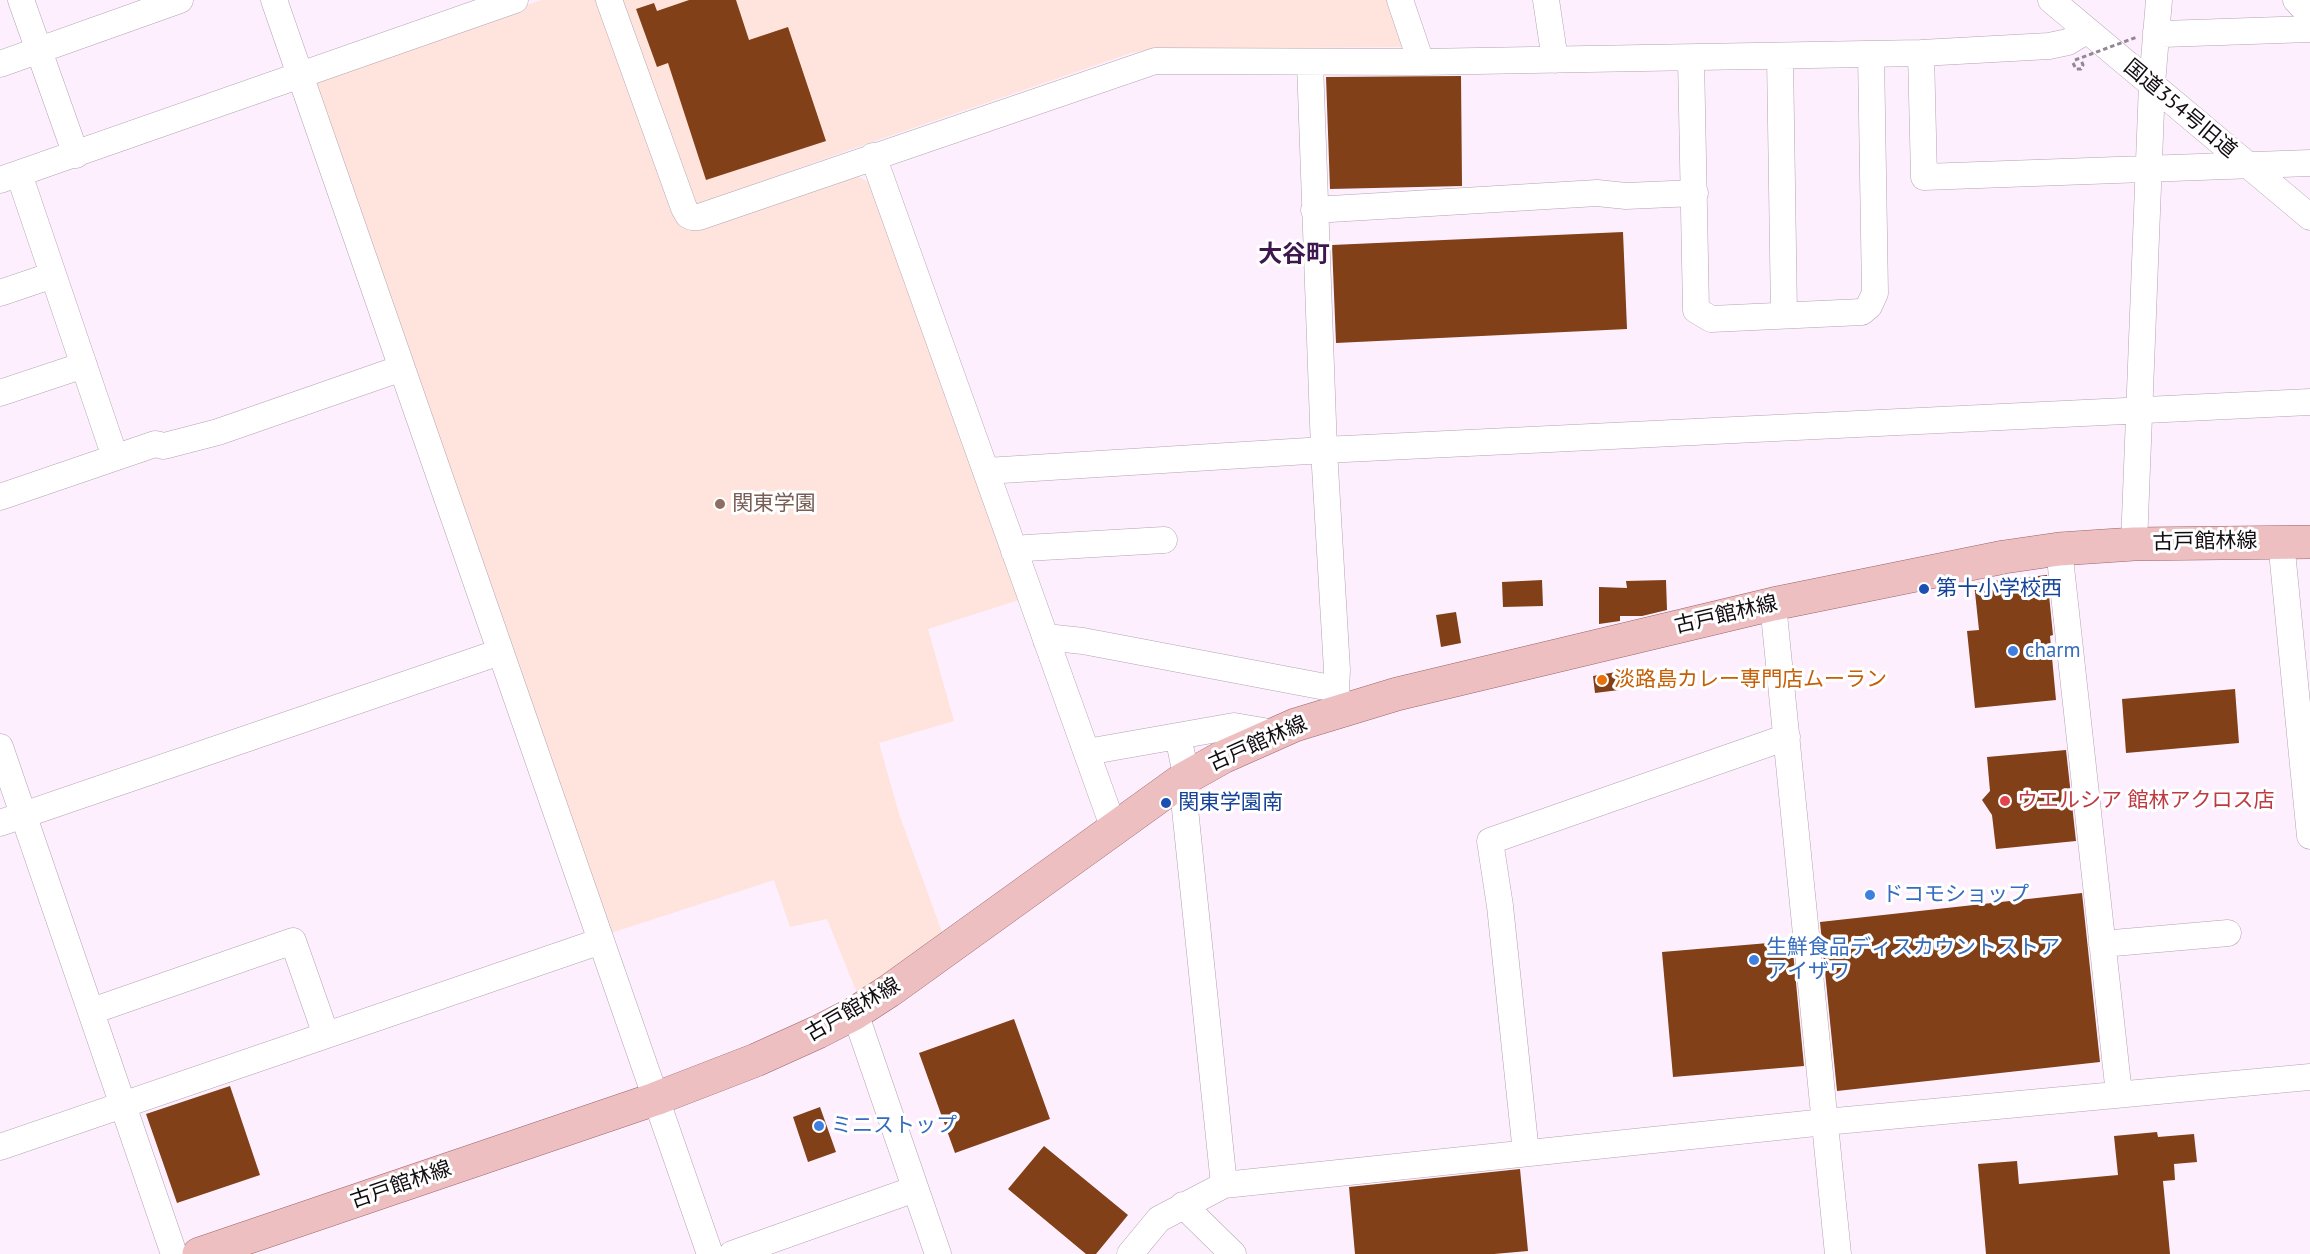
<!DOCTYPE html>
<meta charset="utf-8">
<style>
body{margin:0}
canvas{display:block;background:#fdeffd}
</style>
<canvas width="2310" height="1254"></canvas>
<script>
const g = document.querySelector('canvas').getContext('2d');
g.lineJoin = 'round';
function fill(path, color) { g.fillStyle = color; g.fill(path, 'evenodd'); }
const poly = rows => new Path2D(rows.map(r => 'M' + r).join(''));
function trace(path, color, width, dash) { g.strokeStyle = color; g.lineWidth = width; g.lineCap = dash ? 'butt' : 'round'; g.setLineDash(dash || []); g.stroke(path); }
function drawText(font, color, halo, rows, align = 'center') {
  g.font = font + ' "PT Sans","Noto Sans JP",sans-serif'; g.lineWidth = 6; g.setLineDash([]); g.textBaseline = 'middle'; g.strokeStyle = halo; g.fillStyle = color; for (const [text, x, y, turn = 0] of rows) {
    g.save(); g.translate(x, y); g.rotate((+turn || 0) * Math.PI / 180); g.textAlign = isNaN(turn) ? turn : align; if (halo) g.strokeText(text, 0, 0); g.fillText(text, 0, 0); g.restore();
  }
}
fill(poly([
 [542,0,603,0,687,224,855,175,873,184,949,407,1019,600,928,629,954,721,879,743,899,814,943,935,857,993,827,919,790,927,774,880,608,934,312,76],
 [616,0,1390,0,1405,47,1157,49,1131,53,858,147,696,205]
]), '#fee4dd');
fill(poly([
 [689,0,736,0,749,40,788,27,826,141,706,180,668,63,657,67,636,9,654,3,657,11],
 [1461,76,1462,186,1330,189,1326,77],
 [1623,232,1627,329,1336,343,1332,245],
 [2047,575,2053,635,2050,636,2056,700,1975,708,1967,631,1979,630,1974,583],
 [1542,580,1543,606,1503,607,1502,582],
 [1666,580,1667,610,1642,616,1620,616,1620,621,1599,624,1599,587,1627,588,1626,581],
 [1456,612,1461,643,1441,647,1436,615],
 [1616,672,1619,690,1595,693,1593,676],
 [2235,689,2239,743,2126,753,2122,699],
 [2066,750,2076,841,1996,849,1992,815,1982,800,1990,791,1987,757],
 [2082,893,2100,1062,1837,1091,1820,922],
 [1792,941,1804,1066,1673,1077,1662,952],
 [1014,1019,1050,1119,955,1153,919,1053],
 [230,1086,260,1175,177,1203,146,1114],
 [820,1107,836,1152,808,1162,793,1117],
 [2157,1132,2158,1137,2194,1134,2197,1162,2174,1164,2175,1180,2163,1181,2170,1254,1986,1254,1978,1164,2017,1161,2019,1184,2118,1175,2114,1136],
 [1044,1146,1128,1215,1096,1254,1086,1254,1008,1189],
 [1520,1169,1528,1251,1494,1254,1355,1254,1349,1187]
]), '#814018');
const minor = poly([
 [21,0,76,155],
 [274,0,710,1254],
 [609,0,684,208,688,215,692,217,699,217,1155,61,1421,62,1921,53,2049,46,2068,42,2086,31],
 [1400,0,1421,62],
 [1546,0,1555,60],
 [2051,0,2310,217],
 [2296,0,2310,15],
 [2156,32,2163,34,2310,29],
 [1921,53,1924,177,2310,163],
 [1780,57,1784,315],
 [1691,58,1696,310,1711,319,1862,312,1869,306,1875,293,1871,54],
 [1310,63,1324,450,1337,670,1336,689],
 [0,64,180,0],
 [873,156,1114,829],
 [19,174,115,457],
 [0,180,515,0],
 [1314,210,1597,193,1626,196,1695,193],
 [0,293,53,275],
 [0,393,84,365],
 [986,471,1324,450,2310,402],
 [0,497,155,444,164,446,218,432,402,368],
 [2281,541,2310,836],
 [2134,544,2152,84,2159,0],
 [2059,549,2119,1094],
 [1014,551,1026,548,1164,540],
 [1773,604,1838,1254],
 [1046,640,1055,638,1083,641,1336,689,1339,707],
 [1178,736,1185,770,1182,780,1224,1185],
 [0,747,174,1254],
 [1087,752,1234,726,1275,733],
 [0,823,500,652],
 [2102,944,2228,933],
 [92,1011,293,941,326,1035],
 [855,1013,938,1254],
 [0,1147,601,941],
 [1526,1153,1500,906,1490,841,1787,737],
 [1183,1205,1233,1254],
 [732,1254,915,1189],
 [1130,1254,1159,1219,1224,1185,1825,1122,2310,1077]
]);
const major = poly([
 [199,1254,655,1099,756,1060,818,1032,855,1013,889,991,1182,780,1223,757,1295,725,1397,694,1773,604,2004,557,2059,549,2134,544,2310,542]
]);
trace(minor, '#b3a3b2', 27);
trace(major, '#9a6568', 34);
trace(poly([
 [2073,63,2076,69,2081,69,2083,65,2081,60]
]), '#928892', 3, [4.5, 3]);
trace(minor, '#fff', 26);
trace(major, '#eebfc1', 33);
trace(poly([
 [2075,60,2137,37]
]), '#928892', 3, [4.5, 3]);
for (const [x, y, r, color] of [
 [720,504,6,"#8d6e63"],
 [1924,589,6,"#1a4fb4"],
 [2013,651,6,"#3f7fe0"],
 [1602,680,6,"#e8710a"],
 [2005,801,6,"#e0444e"],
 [1166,803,6,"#1a4fb4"],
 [1870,895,6,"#3f7fe0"],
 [1754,960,6,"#3f7fe0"],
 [819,1126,6,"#3f7fe0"]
]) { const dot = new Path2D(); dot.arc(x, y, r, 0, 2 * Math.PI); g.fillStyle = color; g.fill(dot); trace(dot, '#fff', 2); }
drawText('21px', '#130d12', '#fff', [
 ["国道354号旧道",2180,109,40],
 ["古戸館林線",2205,542,-1],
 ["古戸館林線",1726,615,-13],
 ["古戸館林線",1258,744,-24],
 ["古戸館林線",853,1010,-30],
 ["古戸館林線",401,1185,-19]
]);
drawText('21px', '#785e54', '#fff', [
 ["関東学園",732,504]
], 'left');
drawText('21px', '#164399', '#fff', [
 ["第十小学校西",1936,589],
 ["関東学園南",1178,803]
], 'left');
drawText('21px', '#366cbe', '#fff', [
 ["charm",2025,651],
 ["ドコモショップ",1882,895],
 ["生鮮食品ディスカウントストア",1766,948],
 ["アイザワ",1766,972],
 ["ミニストップ",831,1126]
], 'left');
drawText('21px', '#c56008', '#fff', [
 ["淡路島カレー専門店ムーラン",1614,680]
], 'left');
drawText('21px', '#be3a42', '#fff', [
 ["ウエルシア 館林アクロス店",2017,801]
], 'left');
drawText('bold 24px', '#3d174d', '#fff', [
 ["大谷町",1294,255]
]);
</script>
